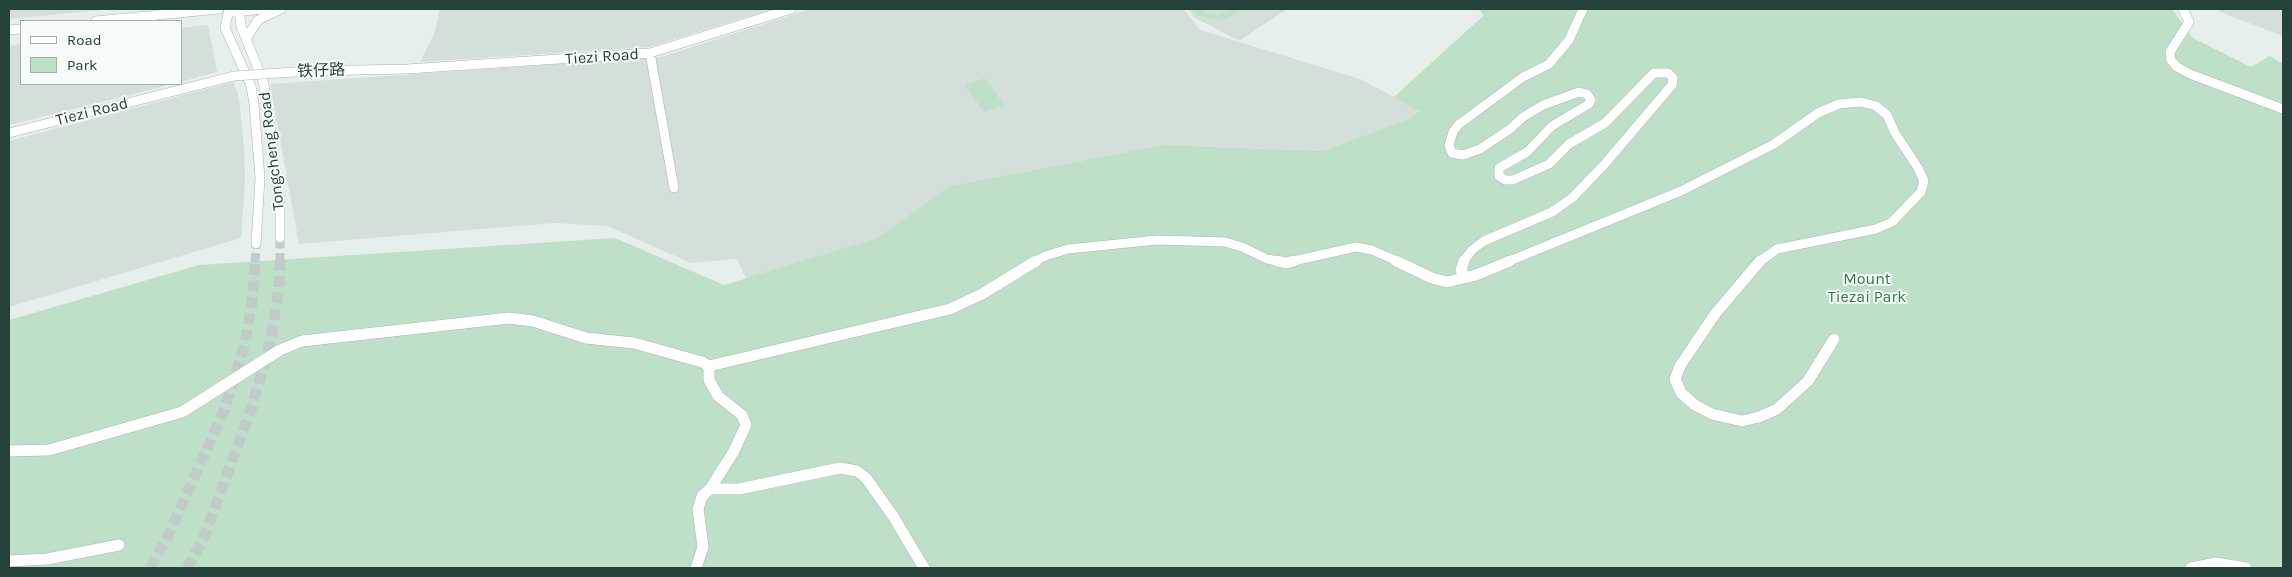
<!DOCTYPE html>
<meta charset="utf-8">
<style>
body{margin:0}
#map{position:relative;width:2292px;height:577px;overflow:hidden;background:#e6efeb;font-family:Karla,sans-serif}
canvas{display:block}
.frame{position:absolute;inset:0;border:10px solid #24423a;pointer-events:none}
.legend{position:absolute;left:20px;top:20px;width:162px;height:65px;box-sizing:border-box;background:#f7fbf9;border:1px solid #a3b1ad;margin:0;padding:6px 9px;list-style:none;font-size:15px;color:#24423a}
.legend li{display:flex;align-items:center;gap:10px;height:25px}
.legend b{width:25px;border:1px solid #a3b1ad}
</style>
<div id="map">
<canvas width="2292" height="577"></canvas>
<div class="frame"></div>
<ul class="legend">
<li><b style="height:6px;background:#fff"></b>Road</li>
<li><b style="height:14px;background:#bfe0c8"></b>Park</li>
</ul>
</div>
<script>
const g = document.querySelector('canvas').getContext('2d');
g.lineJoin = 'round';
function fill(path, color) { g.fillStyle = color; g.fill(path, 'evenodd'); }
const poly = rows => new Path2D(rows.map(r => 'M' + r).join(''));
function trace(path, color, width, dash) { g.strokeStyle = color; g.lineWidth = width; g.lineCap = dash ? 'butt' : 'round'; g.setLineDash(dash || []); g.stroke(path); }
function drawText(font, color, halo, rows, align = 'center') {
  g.font = font + ' Karla,"Noto Sans SC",sans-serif'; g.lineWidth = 4; g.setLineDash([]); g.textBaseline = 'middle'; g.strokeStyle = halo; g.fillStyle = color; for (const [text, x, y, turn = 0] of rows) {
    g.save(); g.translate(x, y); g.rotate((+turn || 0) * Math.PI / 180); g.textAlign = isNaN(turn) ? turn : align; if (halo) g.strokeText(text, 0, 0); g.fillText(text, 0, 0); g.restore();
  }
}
fill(poly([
 [9,9,112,9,9,19],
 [440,9,772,9,649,47,420,62,434,34],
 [811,9,1184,9,1200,30,1360,79,1419,110,1408,119,1323,151,1163,145,950,186,877,238,746,279,737,259,691,263,607,226,555,223,299,244,270,84,661,57],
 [1188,9,1287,9,1239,41,1194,17],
 [2215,9,2283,9,2283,36,2233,17],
 [208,25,217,72,181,82,181,28],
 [21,44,21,84,173,84,9,125,9,46],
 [233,82,237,90,240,108,244,149,245,182,241,238,9,307,9,141]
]), '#d4dfda');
fill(poly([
 [1191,9,1199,9,1202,11,1201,9,1210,9,1202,11,1217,15,1233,9,1241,9,1230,17,1218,20,1199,16],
 [1478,9,2172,9,2193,38,2251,67,2270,56,2283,64,2283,568,9,568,9,320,199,265,615,238,724,285,877,238,950,186,1163,145,1323,151,1408,119,1419,111,1394,97,1484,15],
 [985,78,1004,105,984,112,965,85]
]), '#bfe0c8');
trace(poly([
 [255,262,256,244],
 [280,262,280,238]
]), '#bfccc8', 9, [9, 4.5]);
trace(poly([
 [150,568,168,536,223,413,245,344,253,296,255,261],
 [187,568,204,537,252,407,271,339,279,288,280,261]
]), '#bfccc8', 11, [11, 5.5]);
const minorFar1 = poly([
 [229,9,225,28,251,86,254,104,260,178,256,244],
 [239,9,241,26,263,81,267,100,280,206,280,238],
 [2183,9,2189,22,2170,52,2171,60,2177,67,2190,74,2283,109],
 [233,12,264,9],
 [96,21,219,9],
 [9,30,21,29],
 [246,39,258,20,281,9],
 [650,53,674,188],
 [311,71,407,69,650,53,791,9],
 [9,133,234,76],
 [1034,262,1045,256,1068,249,1157,240,1225,242,1242,247,1267,259,1283,262],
 [1289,262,1356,247,1372,250,1399,262],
 [1463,262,1472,250,1484,241,1552,212,1572,198,1603,166,1672,85,1673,78,1668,73,1654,73,1605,123,1569,144,1549,164,1513,180,1505,180,1499,176,1499,168,1527,152,1552,126,1589,104,1591,100,1587,94,1579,92,1543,105,1523,117,1510,129,1480,149,1463,155,1452,153,1449,145,1453,132,1458,125,1523,77,1549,64,1569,40,1583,9],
 [1507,262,1681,191,1774,144,1818,113,1839,104,1861,102,1876,106,1887,115,1895,133,1918,168,1924,181,1921,192,1892,222,1876,229,1777,249,1759,262]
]);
const minor = poly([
 [1277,261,1286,263,1294,261],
 [1396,261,1432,278,1447,282,1476,275,1510,261],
 [1464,261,1461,270,1465,277],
 [1760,261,1715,314,1680,366,1675,379,1681,393,1695,405,1712,414,1742,421,1759,417,1777,409,1808,381,1834,339],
 [709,366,950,309,982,294,1036,261],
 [9,451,49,450,182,412,280,350,302,341,509,318,533,321,586,338,634,343,702,362,709,366,709,380,718,396,742,415,746,425,734,451,710,489],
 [9,561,47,559,119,545],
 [696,568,703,547,698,509,702,496,710,489,739,489,840,468,857,471,866,478,893,516,924,568],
 [2191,568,2216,563,2246,568]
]);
trace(minorFar1, '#a8b8b2', 10);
trace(minor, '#a8b8b2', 12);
trace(minorFar1, '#fff', 9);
trace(minor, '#fff', 11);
const minorBridge = poly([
 [234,76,311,71]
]);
trace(minorBridge, '#a8b8b2', 10, []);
trace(minorBridge, '#fff', 9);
drawText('16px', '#24423a', '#f7fbf9', [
 ["Tiezi Road",602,57,-4],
 ["铁仔路",321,71,-2],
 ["Tiezi Road",92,112,-14],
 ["Tongcheng Road",272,151,-97]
]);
drawText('16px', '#2d7a4b', '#f7fbf9', [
 ["Mount",1867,279],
 ["Tiezai Park",1867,297]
]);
</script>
